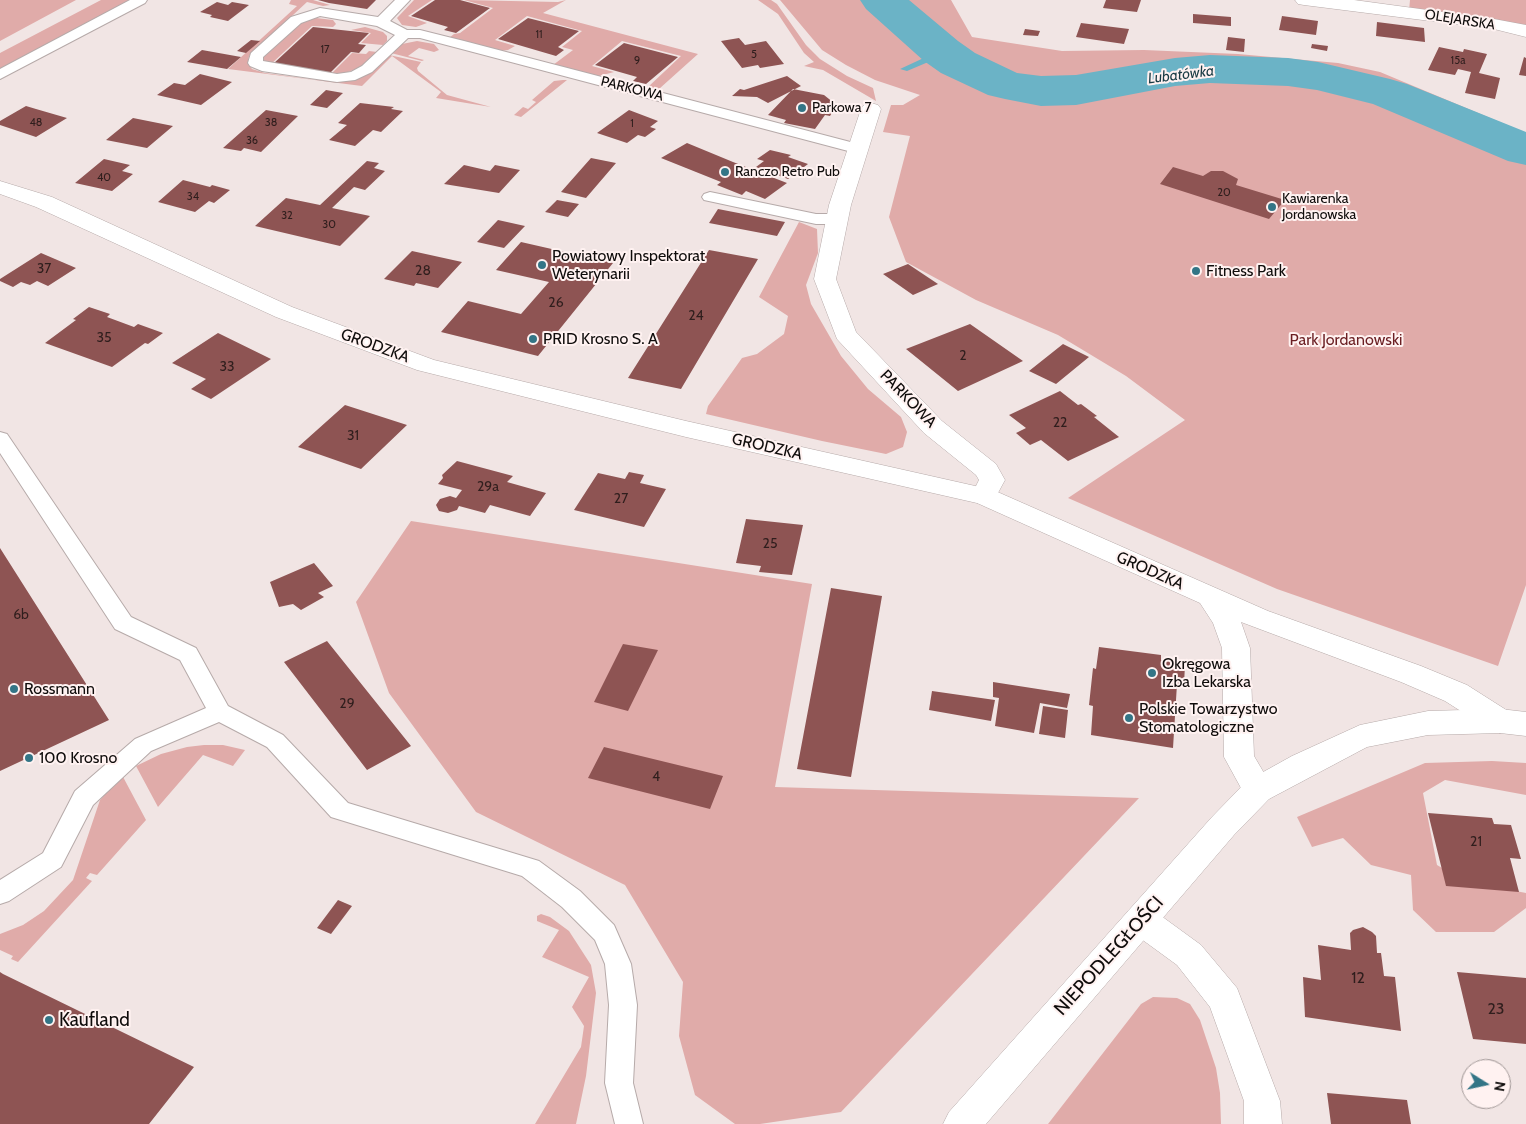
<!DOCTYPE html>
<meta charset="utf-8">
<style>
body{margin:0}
#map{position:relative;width:1526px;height:1124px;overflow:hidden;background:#f1e5e4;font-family:Cabin,sans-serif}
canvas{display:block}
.north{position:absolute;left:1461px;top:1059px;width:50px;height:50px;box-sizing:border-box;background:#fff2f1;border:1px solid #9f9695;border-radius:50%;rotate:100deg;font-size:14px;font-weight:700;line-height:20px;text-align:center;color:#0f0c0b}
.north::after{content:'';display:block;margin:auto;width:18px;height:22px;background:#337586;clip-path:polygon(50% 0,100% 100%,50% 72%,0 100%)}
</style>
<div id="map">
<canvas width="1526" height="1124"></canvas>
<div class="north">N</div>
</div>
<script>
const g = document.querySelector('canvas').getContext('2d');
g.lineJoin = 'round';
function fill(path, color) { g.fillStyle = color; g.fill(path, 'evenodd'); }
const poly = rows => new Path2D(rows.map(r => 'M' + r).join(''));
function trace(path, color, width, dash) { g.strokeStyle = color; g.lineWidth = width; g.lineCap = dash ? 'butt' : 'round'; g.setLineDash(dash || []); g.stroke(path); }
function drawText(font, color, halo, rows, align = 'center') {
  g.font = font + ' Cabin,sans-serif'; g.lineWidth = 4; g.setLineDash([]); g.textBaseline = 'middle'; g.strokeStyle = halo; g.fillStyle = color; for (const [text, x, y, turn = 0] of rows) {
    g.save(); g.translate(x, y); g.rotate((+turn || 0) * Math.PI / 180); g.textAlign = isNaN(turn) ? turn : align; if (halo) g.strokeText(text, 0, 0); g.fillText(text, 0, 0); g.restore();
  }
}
fill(poly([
 [0,0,76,0,0,41],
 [101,0,131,0,0,71,0,53],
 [291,0,313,0,330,5,323,6,307,2,249,56,248,63,252,69,265,73,316,80,346,81,371,73,389,55,421,62,417,68,418,71,447,95,491,107,436,98,441,92,392,56,362,86,228,69,297,6,289,4],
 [414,0,432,0,408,16,427,23,416,27,402,25,397,18],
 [464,0,558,2,566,0,543,13,698,54,659,89,648,87,681,56,622,41,592,66,614,72,599,76,553,65,573,50,562,47,582,31,527,16,495,40,515,46,508,50,500,51,449,38,454,34,460,33,493,8],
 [758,0,771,0,777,4,806,45,820,59,847,76,873,88,876,101,823,70,804,66,814,62,804,53,778,14],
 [780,0,951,0,972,37,1062,51,1144,50,1238,54,1338,63,1380,72,1526,133,1526,585,1498,666,1277,589,1068,498,1185,420,1126,376,1058,335,976,300,906,262,889,217,910,136,883,132,891,105,903,105,920,95,875,80,846,65,822,50],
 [1410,0,1526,0,1526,31,1409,11],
 [316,18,333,20,336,24,333,27,312,26,270,65,264,62,264,57,300,23],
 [365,27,383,32,387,36,387,41,383,45,361,43,371,33,351,30],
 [417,41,434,44,439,50,434,52,419,48,408,56,424,60,422,61,391,53,402,44],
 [369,51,377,52,362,67,345,73,331,74,352,53,366,54],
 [563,80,567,80,521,117,514,115,523,107,528,109,536,102,532,100,554,81],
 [799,222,817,229,818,253,806,285,811,304,841,356,868,389,901,417,907,432,903,447,886,454,822,441,706,414,708,406,742,358,757,354,784,334,788,316,759,297],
 [411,521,812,584,775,787,1139,798,841,1112,760,1124,735,1124,695,1095,679,1036,683,982,625,885,476,812,389,693,356,602],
 [204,745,223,745,245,750,233,766,203,755,158,807,136,766,161,754,187,747],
 [1492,761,1526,763,1526,795,1445,780,1423,793,1437,865,1464,881,1526,893,1526,908,1494,932,1436,932,1413,910,1411,875,1371,865,1343,838,1312,847,1297,817,1425,763],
 [122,775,146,820,97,875,90,873,86,878,92,881,18,962,11,959,13,956,0,950,0,934,23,925,44,911,73,880,100,800],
 [541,914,550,917,569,931,591,965,596,993,586,1076,576,1124,535,1124,581,1047,584,1026,572,1007,589,977,542,957,559,930,537,921,537,916],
 [1153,997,1177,998,1190,1004,1200,1020,1216,1068,1220,1093,1221,1124,1048,1124,1141,1004]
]), '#e0aba9');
fill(poly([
 [946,53,949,53,949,57,933,60,907,71,900,69,928,56,946,53]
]), '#6bb3c6');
fill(poly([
 [860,0,909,0,958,41,975,53,1017,73,1041,76,1076,75,1175,58,1210,55,1288,58,1318,62,1390,79,1407,84,1526,132,1526,165,1508,161,1373,104,1317,90,1288,86,1210,83,1175,86,1076,105,1041,106,1005,99,988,95,941,73,924,61,866,9,860,0]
]), '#6bb3c6');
fill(poly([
 [318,0,376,0,367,9,329,3],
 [435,0,460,0,490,8,456,33,444,30,448,27,411,16],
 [1106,0,1141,0,1137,12,1103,8],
 [217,2,228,5,232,2,249,5,228,21,210,17,212,15,200,12],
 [1193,14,1231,17,1231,26,1193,23],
 [1282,16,1318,21,1316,35,1279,30],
 [528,18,579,31,558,47,564,50,556,56,498,39],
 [1377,22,1424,28,1425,42,1376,36],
 [1081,23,1129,29,1124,44,1076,37],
 [313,27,369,33,358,44,366,45,359,53,351,52,329,74,273,64],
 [1025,29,1040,31,1038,36,1023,35],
 [1228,37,1245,39,1244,52,1226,50],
 [739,38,745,45,766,41,784,64,760,68,758,65,742,68,721,41],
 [251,40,260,41,246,53,237,51],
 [624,43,678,57,646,84,633,81,637,77,595,65],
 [1312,44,1328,46,1327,51,1311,48],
 [1439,47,1463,52,1464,49,1487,54,1479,73,1500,78,1495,99,1465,93,1471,72,1458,69,1455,75,1428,70],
 [202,50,241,57,227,69,187,62],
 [1524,57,1526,58,1526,76,1519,75],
 [200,74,232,82,201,105,157,95,174,83,185,85],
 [787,76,801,86,768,103,757,97,732,96,740,89,744,90],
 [793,89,824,95,834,103,829,111,833,111,830,116,825,115,815,129,784,123,786,120,768,115],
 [326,90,343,93,327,108,310,105],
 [360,103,394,107,391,109,403,111,381,132,373,130,355,146,329,140,347,125,338,123],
 [26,106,36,109,67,118,36,137,0,125,0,121],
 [266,110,298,116,261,152,244,148,241,151,223,148],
 [629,110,658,121,650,127,656,129,645,137,638,135,627,143,597,133],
 [133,118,173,126,147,148,106,140],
 [687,143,733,162,787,183,765,199,746,191,742,195,717,185,721,182,661,158],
 [770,150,791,155,788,157,808,164,788,179,756,167,764,161,757,159],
 [591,158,616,163,586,198,561,192],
 [104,159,130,165,122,171,133,174,112,191,75,183],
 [367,161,379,163,374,168,385,171,365,190,354,187,332,208,370,216,340,246,255,226,286,198,320,205],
 [464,165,490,171,495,165,520,170,499,193,444,184],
 [1173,167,1203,176,1211,171,1223,171,1238,179,1236,185,1285,200,1269,219,1160,184],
 [183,180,210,187,212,185,230,190,214,203,209,201,195,212,158,202],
 [557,200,579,204,568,217,545,212],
 [718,209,785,222,777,236,709,223],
 [498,220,525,226,504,248,477,242],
 [521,242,613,263,538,356,441,332,468,301,521,314,549,282,496,270],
 [709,250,758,259,681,389,628,378],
 [412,251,462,262,438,288,416,283,414,286,384,279],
 [41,253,76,268,48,286,37,281,30,285,21,282,13,287,0,281,0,279],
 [908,264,938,284,913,295,883,274],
 [89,307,110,314,107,317,134,327,138,324,163,333,148,344,145,343,112,367,45,343,76,320,73,319],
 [970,324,1023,361,958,391,906,349],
 [218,333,271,359,211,399,191,389,206,379,172,363],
 [1063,344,1089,357,1056,384,1029,371],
 [1060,391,1078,405,1081,404,1097,416,1094,417,1119,437,1068,461,1041,440,1030,445,1016,433,1026,428,1009,415],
 [345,405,407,425,361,469,298,447],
 [457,461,513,476,507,482,546,493,530,516,490,505,485,513,459,506,457,510,448,513,439,511,436,505,440,499,450,496,456,498,462,490,438,484,443,478,442,475],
 [629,472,644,475,640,483,666,489,644,527,574,510,598,473,625,479],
 [746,519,803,525,792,575,759,572,761,566,736,563],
 [0,548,109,720,0,771],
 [314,563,333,586,318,593,324,597,301,610,293,604,279,607,270,582],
 [831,588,882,596,851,777,797,769],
 [327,641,411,746,367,770,284,662],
 [623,644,658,650,628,711,594,702],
 [1099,647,1161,655,1161,660,1185,664,1184,685,1177,684,1173,748,1091,735,1093,706,1089,705,1093,668,1096,669],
 [993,682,1070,694,1067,708,1040,703,1034,733,995,726,999,698,993,697],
 [932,691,995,700,991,721,929,710],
 [1043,706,1068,710,1065,738,1039,734],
 [604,747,723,776,710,809,588,778],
 [1428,813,1492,818,1494,824,1511,825,1521,859,1510,858,1519,892,1446,886],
 [338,900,352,906,331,934,317,928],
 [1363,927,1372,932,1376,936,1377,953,1381,953,1384,976,1395,977,1401,1031,1305,1017,1303,977,1321,980,1318,945,1351,950,1350,933,1353,930],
 [0,972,3,974,194,1067,149,1124,0,1124],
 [1457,972,1526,978,1526,1044,1473,1039],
 [1327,1093,1407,1100,1411,1124,1331,1124]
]), '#8e5453');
const service = poly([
 [130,0,147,0,145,3,0,79,0,69,130,0],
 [395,0,410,0,390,21,407,30,420,30,464,41,858,144,860,147,858,150,852,152,420,38,408,38,372,72,355,80,337,82,262,71,250,66,248,63,251,53,291,17,320,8,378,17,395,0],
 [320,16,377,26,395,35,362,66,351,72,337,74,263,61,263,57,301,23,320,16],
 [710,192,816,214,837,214,843,215,845,219,843,223,837,224,816,224,704,200,702,197,704,194,710,192],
 [0,432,7,434,131,617,196,648,228,706,283,735,348,803,539,861,580,891,614,925,631,964,637,1005,633,1083,643,1124,615,1124,605,1083,609,1005,605,964,595,940,562,907,522,876,331,817,267,747,219,722,151,751,93,805,61,867,9,901,0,904,0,880,43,853,75,791,135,739,206,708,180,660,115,629,0,453,0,432]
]);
const minor = poly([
 [1295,0,1354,0,1494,19,1526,25,1526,37,1494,29,1304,5,1298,4,1295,0],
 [871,103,878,105,881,109,851,205,836,279,856,332,942,421,996,464,1005,480,993,502,984,505,975,502,971,496,979,480,976,475,924,433,837,339,814,279,829,205,861,109,864,105,871,103],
 [1141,906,1153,910,1201,945,1237,988,1280,1101,1282,1124,1244,1124,1244,1101,1210,1007,1177,965,1129,930,1124,920,1129,910,1141,906]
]);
const tertiary = poly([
 [0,181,52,197,292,307,434,360,686,421,993,490,1268,611,1421,666,1467,685,1511,713,1515,721,1511,729,1500,733,1489,729,1445,701,1401,682,1241,622,1250,648,1254,756,1274,790,1269,799,1258,802,1247,799,1224,757,1222,648,1213,623,1200,603,977,503,686,437,417,370,276,317,36,207,0,194,0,181]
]);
const secondary = poly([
 [1500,709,1526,712,1526,736,1500,733,1428,735,1367,747,1269,799,1234,835,986,1124,943,1124,949,1112,1212,817,1247,781,1292,756,1360,725,1428,711,1500,709]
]);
trace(service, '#b6aaa9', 2);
trace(minor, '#b6aaa9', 1);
trace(tertiary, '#b6aaa9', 1);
trace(secondary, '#b6aaa9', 1);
fill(service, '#fff');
fill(minor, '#fff');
fill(tertiary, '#fff');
fill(secondary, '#fff');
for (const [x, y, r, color] of [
 [802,108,5,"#337586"],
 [725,172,5,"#337586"],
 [1272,207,5,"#337586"],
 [542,265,5,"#337586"],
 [1196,271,5,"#337586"],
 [533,339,5,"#337586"],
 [1152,673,5,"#337586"],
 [14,689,5,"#337586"],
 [1129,718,5,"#337586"],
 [29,758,5,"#337586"],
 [49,1020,5,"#337586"]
]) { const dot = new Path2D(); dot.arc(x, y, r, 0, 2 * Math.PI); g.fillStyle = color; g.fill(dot); trace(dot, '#fff2f1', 2); }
drawText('11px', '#2f1e1d', null, [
 ["11",539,35],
 ["17",325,50],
 ["5",754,55],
 ["9",637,61],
 ["15a",1458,61],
 ["48",36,123],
 ["38",271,123],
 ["1",632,124],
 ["36",252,141],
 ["40",104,178],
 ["20",1224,193],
 ["34",193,197],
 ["32",287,216],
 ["30",329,225]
]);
drawText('14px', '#0f0c0b', '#fff2f1', [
 ["OLEJARSKA",1460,20,9],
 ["PARKOWA",632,89,14]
]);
drawText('14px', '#0f0c0b', '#fff2f1', [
 ["Parkowa 7",812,108],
 ["Ranczo Retro Pub",735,172],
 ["Kawiarenka",1282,199],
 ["Jordanowska",1282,215]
], 'left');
drawText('14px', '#2f1e1d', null, [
 ["37",44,269],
 ["28",423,271],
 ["26",556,303],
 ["24",696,316],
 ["35",104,338],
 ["2",963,356],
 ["33",227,367],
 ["22",1060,423],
 ["31",353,436],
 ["29a",488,487],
 ["27",621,499],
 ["25",770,544],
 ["6b",21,615],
 ["29",347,704],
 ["4",656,777],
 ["21",1476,842]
]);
drawText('italic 15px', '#193b44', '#fff2f1', [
 ["Lubatówka",1181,75,-7]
]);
drawText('16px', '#0f0c0b', '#fff2f1', [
 ["Powiatowy Inspektorat",552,256],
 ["Weterynarii",552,274],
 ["Fitness Park",1206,271],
 ["PRID Krosno S. A",543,339],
 ["Okręgowa",1162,664],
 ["Izba Lekarska",1162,682],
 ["Rossmann",24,689],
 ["Polskie Towarzystwo",1139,709],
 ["Stomatologiczne",1139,727],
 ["100 Krosno",39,758]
], 'left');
drawText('16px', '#6b1f23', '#fff2f1', [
 ["Park Jordanowski",1346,340]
]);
drawText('16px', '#0f0c0b', '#fff2f1', [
 ["GRODZKA",375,346,20],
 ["PARKOWA",908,399,46],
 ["GRODZKA",767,447,13],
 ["GRODZKA",1150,571,24]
]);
drawText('16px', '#2f1e1d', null, [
 ["12",1358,978],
 ["23",1496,1009]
]);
drawText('19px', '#0f0c0b', '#fff2f1', [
 ["NIEPODLEGŁOŚCI",1109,956,-48]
]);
drawText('19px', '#0f0c0b', '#fff2f1', [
 ["Kaufland",59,1020]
], 'left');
</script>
